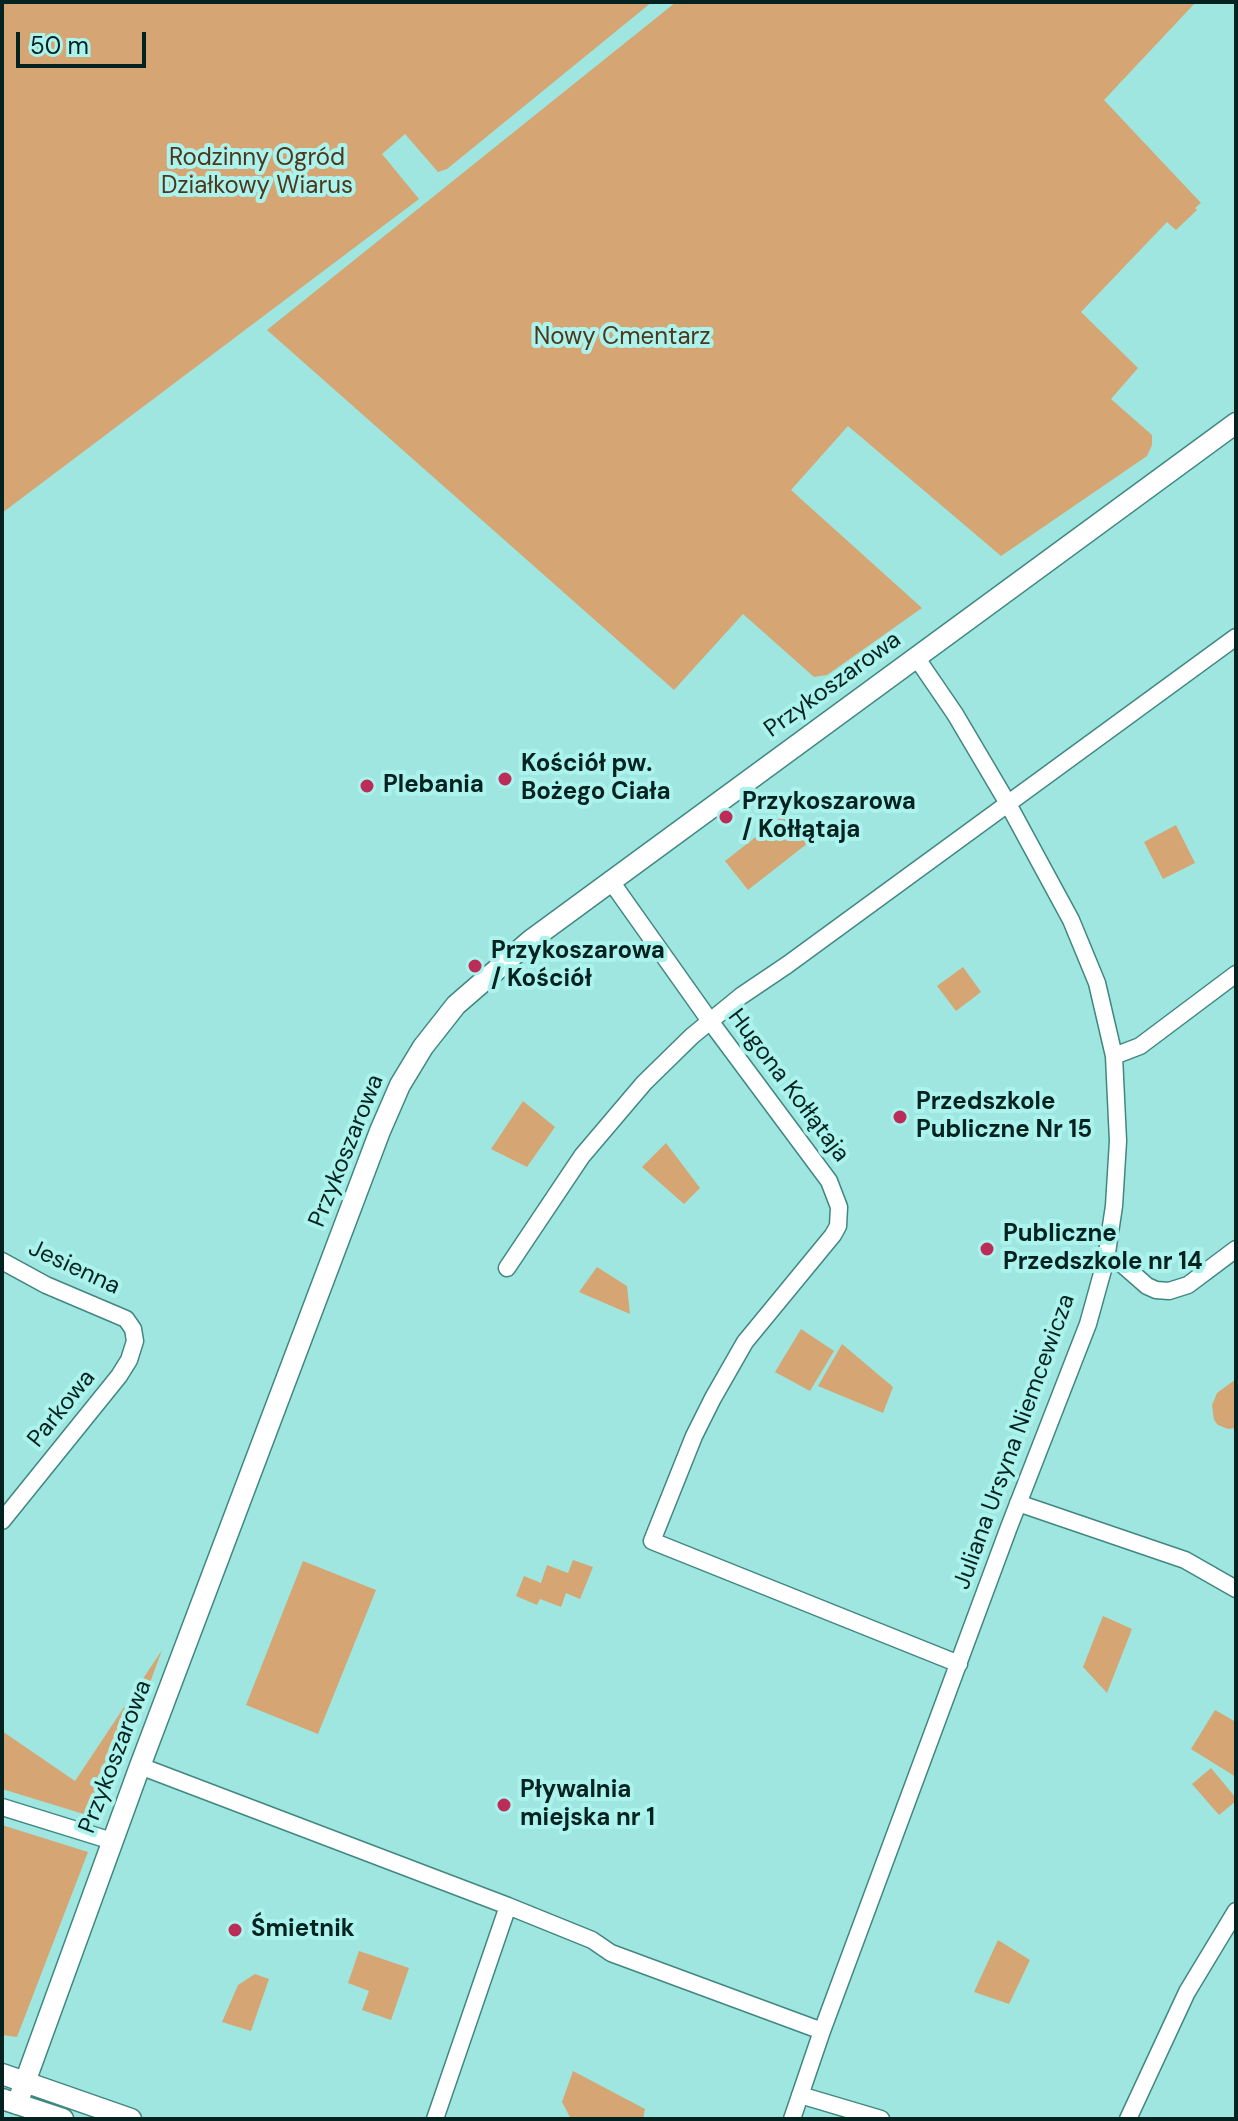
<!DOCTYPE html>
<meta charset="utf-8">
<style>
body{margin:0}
#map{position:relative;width:1238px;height:2121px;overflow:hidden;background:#9ee6df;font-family:"DM Sans",sans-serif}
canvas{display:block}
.frame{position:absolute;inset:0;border:4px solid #042220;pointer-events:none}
.scale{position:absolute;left:16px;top:32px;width:130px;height:36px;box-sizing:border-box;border:4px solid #042220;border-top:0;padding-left:10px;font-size:24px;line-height:28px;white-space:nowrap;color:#042220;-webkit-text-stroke:6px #abf3ec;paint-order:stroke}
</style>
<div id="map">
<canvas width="1238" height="2121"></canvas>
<div class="frame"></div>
<div class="scale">50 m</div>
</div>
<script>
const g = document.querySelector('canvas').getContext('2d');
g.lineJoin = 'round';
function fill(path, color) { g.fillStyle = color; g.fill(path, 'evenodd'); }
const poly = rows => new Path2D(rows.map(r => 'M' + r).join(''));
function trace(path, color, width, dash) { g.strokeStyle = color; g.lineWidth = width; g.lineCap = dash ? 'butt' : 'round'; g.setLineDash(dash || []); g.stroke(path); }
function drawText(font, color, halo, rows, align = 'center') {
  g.font = font + ' "DM Sans",sans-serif'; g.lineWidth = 8; g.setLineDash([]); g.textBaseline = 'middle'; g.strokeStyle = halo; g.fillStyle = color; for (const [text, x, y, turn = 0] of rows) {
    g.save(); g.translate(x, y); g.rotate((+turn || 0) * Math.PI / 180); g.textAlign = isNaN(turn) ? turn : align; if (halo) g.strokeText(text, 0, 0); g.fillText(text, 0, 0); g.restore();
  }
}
fill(poly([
 [2,2,652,2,447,169,438,172,405,134,382,154,419,199,2,513],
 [676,2,1196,2,1104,100,1201,203,1195,208,1197,210,1176,230,1167,222,1081,312,1138,368,1111,399,1152,435,1152,445,1147,456,1001,556,848,426,791,490,922,608,827,675,814,677,743,614,674,690,267,330],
 [785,814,808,843,748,890,725,861],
 [1176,825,1195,863,1163,879,1144,842],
 [963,967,981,992,956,1011,937,986],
 [523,1101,555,1127,527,1167,491,1149],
 [666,1143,700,1188,684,1204,642,1167],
 [597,1267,627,1286,630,1314,579,1292],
 [801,1329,834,1351,810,1391,775,1372],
 [842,1344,893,1387,883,1413,818,1386],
 [1236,1379,1236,1428,1228,1429,1218,1425,1214,1420,1212,1405,1217,1393],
 [573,1560,593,1567,580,1599,566,1593,561,1607,540,1599,537,1605,516,1596,524,1576,541,1583,547,1565,568,1573],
 [303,1561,376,1590,318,1734,246,1705],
 [1103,1616,1132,1629,1107,1693,1083,1667],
 [162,1650,100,1819,2,1789,2,1731,75,1781],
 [1215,1710,1236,1722,1236,1777,1191,1749],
 [1211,1768,1236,1798,1236,1801,1219,1815,1192,1784],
 [2,1825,88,1852,17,2037,2,2035],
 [998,1940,1030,1960,1009,2004,974,1992],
 [359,1951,409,1968,391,2020,362,2010,369,1991,348,1983],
 [255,1974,269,1979,251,2031,222,2022,238,1985],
 [573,2071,645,2109,643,2119,571,2119,562,2102]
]), '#d5a673');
const minor = poly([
 [610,880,710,1021,829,1181,839,1207,838,1226,833,1235,745,1342,713,1398,694,1436,652,1541,959,1664],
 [1114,1056,1140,1046,1236,974],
 [1106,1259,1123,1265,1147,1286,1156,1290,1169,1291,1188,1285,1236,1249],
 [2,1261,46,1285,126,1319,133,1329,135,1341,129,1360,119,1376,2,1521],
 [507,1268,582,1156,644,1083,692,1036,741,996,787,965,1236,637],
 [1018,1503,1185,1560,1236,1589],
 [140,1766,508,1906,435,2119],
 [2,1807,112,1841],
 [508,1906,592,1940,611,1953,822,2031],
 [800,2095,881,2119],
 [792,2119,822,2031,1009,1527,1088,1324,1106,1259,1114,1206,1118,1141,1114,1056,1097,983,1071,920,1007,802,955,714,916,657],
 [1128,2119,1187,1992,1236,1911]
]);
const tertiary = poly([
 [2,2074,131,2119],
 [2,2099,63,2119],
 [17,2104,140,1766,380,1131,400,1085,423,1047,456,1005,531,940,1236,423]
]);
trace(minor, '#408781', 19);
trace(tertiary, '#408781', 23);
trace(minor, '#fff', 16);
trace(tertiary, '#fff', 20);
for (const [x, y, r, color] of [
 [505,779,8,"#bb2c58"],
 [367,786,8,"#bb2c58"],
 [726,817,8,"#bb2c58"],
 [475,966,8,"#bb2c58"],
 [900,1117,8,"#bb2c58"],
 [987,1249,8,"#bb2c58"],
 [504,1805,8,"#bb2c58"],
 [235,1930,8,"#bb2c58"]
]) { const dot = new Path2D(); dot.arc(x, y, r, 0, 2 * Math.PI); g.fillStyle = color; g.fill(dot); trace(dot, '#abf3ec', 3); }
drawText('24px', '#4e361a', '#abf3ec', [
 ["Rodzinny Ogród",257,159],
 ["Działkowy Wiarus",257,187],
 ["Nowy Cmentarz",622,338]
]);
drawText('24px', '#042220', '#abf3ec', [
 ["Przykoszarowa",833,685,-36],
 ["Hugona Kołłątaja",788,1086,53],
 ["Przykoszarowa",347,1151,-68],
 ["Jesienna",74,1268,25],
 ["Parkowa",62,1409,-51],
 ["Juliana Ursyna Niemcewicza",1015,1442,-70],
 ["Przykoszarowa",116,1757,-69]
]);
drawText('bold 24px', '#042220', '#abf3ec', [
 ["Kościół pw.",521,765],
 ["Bożego Ciała",521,793],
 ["Plebania",383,786],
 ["Przykoszarowa",742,803],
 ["/ Kołłątaja",742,831],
 ["Przykoszarowa",491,952],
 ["/ Kościół",491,980],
 ["Przedszkole",916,1103],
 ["Publiczne Nr 15",916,1131],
 ["Publiczne",1003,1235],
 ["Przedszkole nr 14",1003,1263],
 ["Pływalnia",520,1791],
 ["miejska nr 1",520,1819],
 ["Śmietnik",251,1930]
], 'left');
</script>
